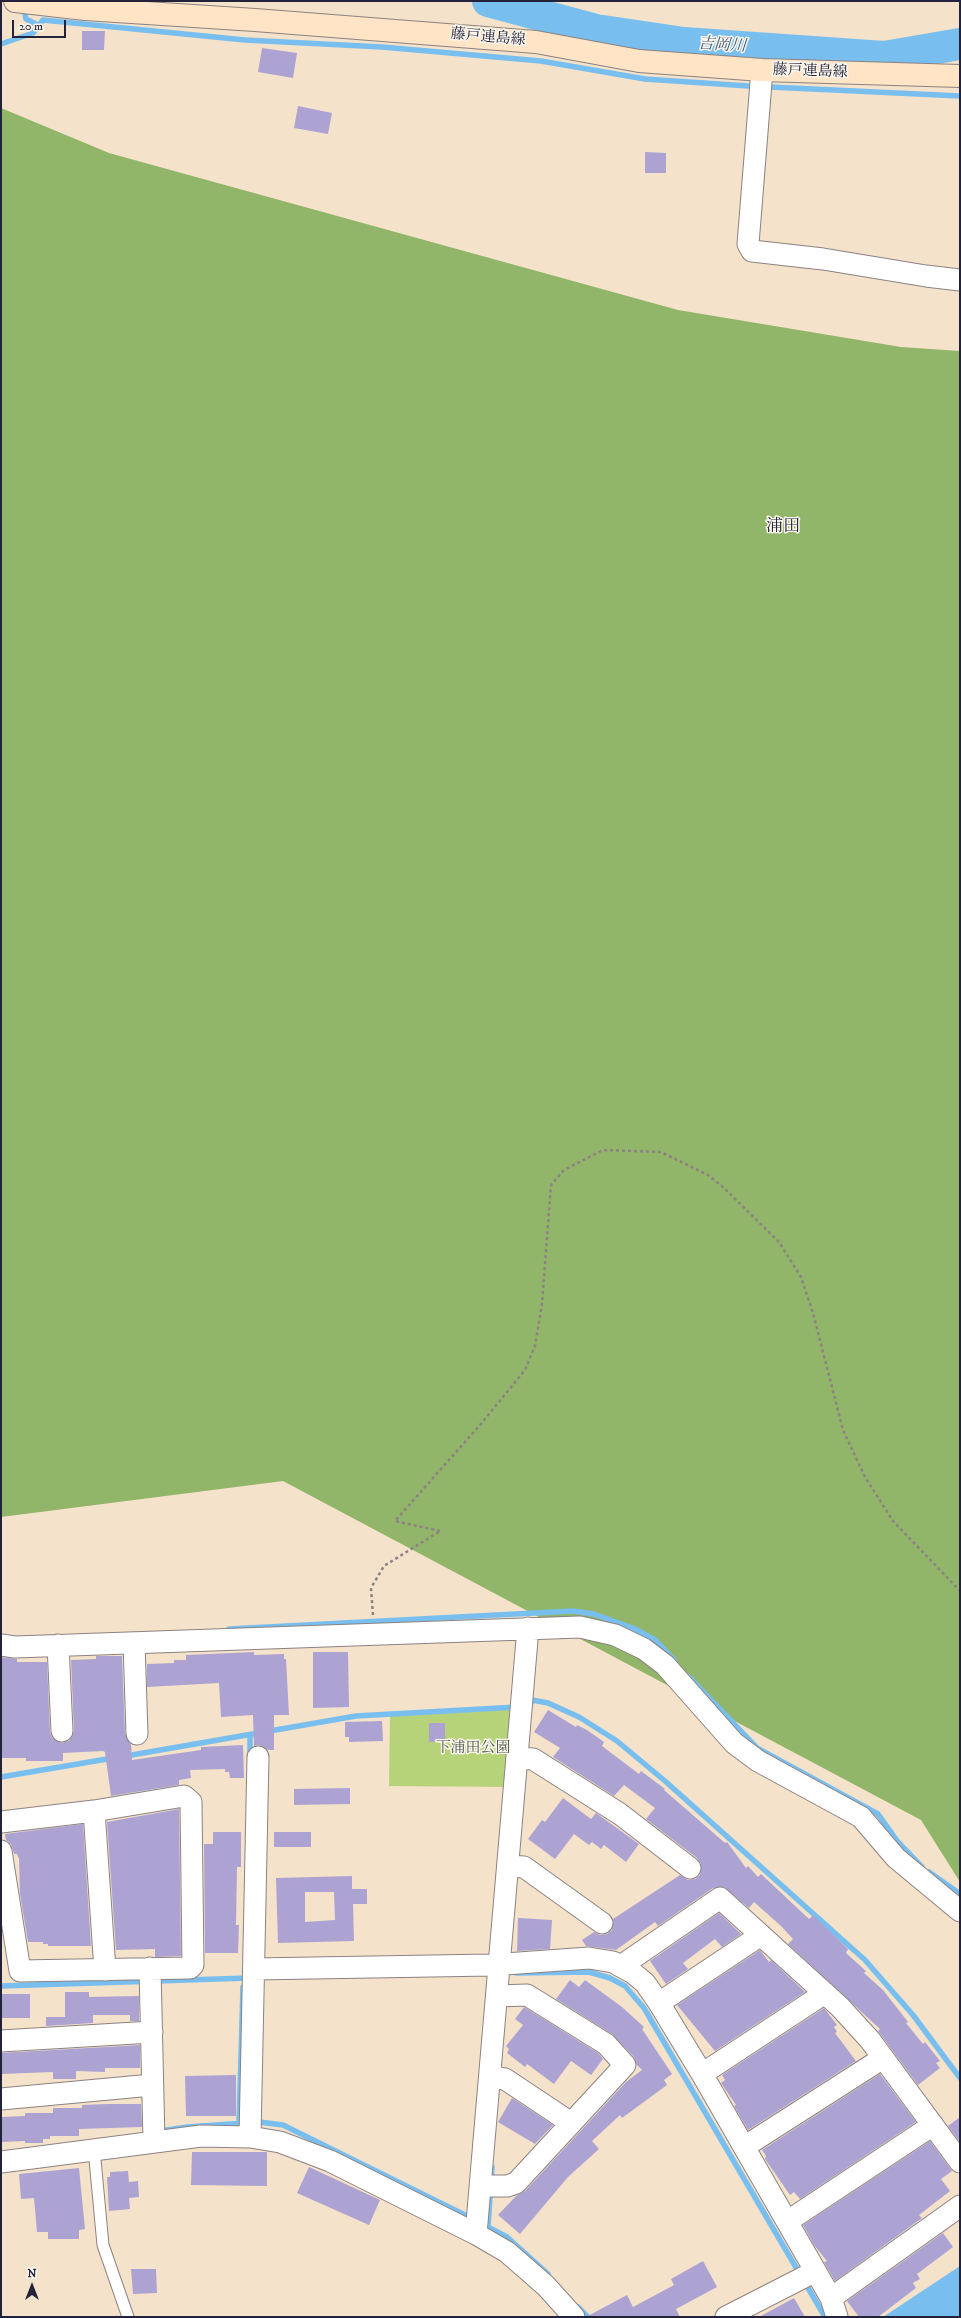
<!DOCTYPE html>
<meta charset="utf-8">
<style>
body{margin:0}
#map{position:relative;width:961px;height:2318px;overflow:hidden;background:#f5e2ca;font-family:"IM FELL DW Pica",serif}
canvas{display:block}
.frame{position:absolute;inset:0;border:2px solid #22223b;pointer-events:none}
.north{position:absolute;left:12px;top:2266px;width:40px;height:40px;-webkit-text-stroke:3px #fbf7ec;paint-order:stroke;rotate:0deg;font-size:11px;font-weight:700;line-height:16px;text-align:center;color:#22223b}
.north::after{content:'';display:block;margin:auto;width:14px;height:18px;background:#22223b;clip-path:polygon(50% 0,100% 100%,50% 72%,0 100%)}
.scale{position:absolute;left:12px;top:20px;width:54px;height:18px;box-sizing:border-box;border:2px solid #22223b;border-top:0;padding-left:5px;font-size:12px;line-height:14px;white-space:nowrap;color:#22223b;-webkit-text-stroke:3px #fbf7ec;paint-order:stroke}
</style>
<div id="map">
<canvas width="961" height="2318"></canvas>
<div class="frame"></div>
<div class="north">N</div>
<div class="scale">20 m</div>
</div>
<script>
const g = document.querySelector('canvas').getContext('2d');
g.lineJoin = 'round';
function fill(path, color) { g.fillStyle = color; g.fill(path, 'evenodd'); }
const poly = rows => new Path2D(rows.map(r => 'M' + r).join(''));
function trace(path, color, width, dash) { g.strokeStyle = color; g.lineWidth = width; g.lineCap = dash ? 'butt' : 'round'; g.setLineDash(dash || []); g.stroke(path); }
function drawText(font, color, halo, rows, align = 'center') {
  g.font = font + ' "IM FELL DW Pica","Noto Serif JP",serif'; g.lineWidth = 3; g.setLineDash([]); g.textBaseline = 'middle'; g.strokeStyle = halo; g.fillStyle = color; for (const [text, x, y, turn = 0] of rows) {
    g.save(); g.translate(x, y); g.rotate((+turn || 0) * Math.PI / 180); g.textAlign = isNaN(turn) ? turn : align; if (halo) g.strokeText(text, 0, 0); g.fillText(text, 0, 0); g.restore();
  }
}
fill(poly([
 [515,1709,507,1787,389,1786,390,1715]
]), '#b7d379');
fill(poly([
 [1,108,109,153,678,310,901,347,960,351,960,1882,921,1820,283,1481,1,1517]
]), '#91b569');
fill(poly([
 [960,2266,960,2317,883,2317]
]), '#78bff0');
trace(poly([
 [25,14,26,19,40,26],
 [1,44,33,33,43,20,245,40,382,47,541,61,645,79,748,86],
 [770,87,960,96],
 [229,1629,573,1611,594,1614,635,1629,655,1640,674,1660],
 [689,1677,757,1748,878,1814,898,1842,922,1867],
 [530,1706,532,1700,548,1703,579,1717,617,1741,665,1781,865,1960,913,2015,960,2078],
 [126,1756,356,1716,517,1707],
 [250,1758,250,1735],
 [1,1777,113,1758],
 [929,1872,960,1894],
 [516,1973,589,1972,610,1978,625,1986,644,2008,825,2317],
 [1,1986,249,1978],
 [239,2124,243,1987],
 [160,2131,187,2127,259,2122,283,2125,473,2219],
 [486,2226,507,2237,548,2274],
 [488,2227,492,2167],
 [578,2307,588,2317]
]), '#78bff0', 5.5);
trace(poly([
 [488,1,596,30,684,43,884,57,960,44]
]), '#78bff0', 32);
fill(poly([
 [82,31,105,31,104,50,82,50],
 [262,48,297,53,293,78,258,72],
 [298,106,332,113,328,134,294,128],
 [645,152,666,153,666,173,645,173],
 [254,1652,254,1655,284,1654,284,1659,286,1659,289,1715,274,1715,274,1750,268,1750,259,1745,254,1746,253,1715,221,1717,219,1683,147,1687,147,1664,174,1663,174,1660,186,1660,186,1655],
 [313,1652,348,1652,349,1707,313,1708],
 [96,1656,122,1656,125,1734,131,1744,132,1760,201,1750,201,1747,243,1745,244,1778,230,1778,229,1772,225,1772,225,1769,190,1770,191,1778,179,1780,179,1785,111,1796,105,1752,103,1751,63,1753,63,1761,26,1761,26,1758,1,1758,1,1657,17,1659,17,1662,47,1662,50,1732,52,1738,62,1743,69,1741,74,1731,71,1660,96,1659],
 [548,1710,576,1727,577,1725,587,1730,604,1742,602,1746,639,1774,641,1771,665,1789,664,1790,725,1843,727,1842,746,1868,748,1866,758,1877,761,1874,809,1919,813,1915,848,1949,846,1953,866,1971,864,1973,883,1990,908,2022,906,2023,923,2044,925,2042,940,2061,936,2063,940,2068,918,2085,878,2031,880,2029,788,1944,793,1939,781,1926,754,1902,749,1908,724,1887,713,1888,658,1926,655,1922,616,1950,586,1946,582,1940,594,1932,600,1935,607,1934,612,1930,613,1919,680,1875,688,1880,695,1879,700,1875,701,1864,697,1858,646,1819,655,1808,624,1785,614,1796,553,1757,560,1748,534,1732],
 [382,1721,383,1741,349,1742,349,1737,345,1737,345,1722],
 [429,1723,445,1723,445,1742,429,1742],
 [350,1788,350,1804,294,1805,294,1789],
 [563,1798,591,1819,596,1813,639,1844,626,1862,604,1845,601,1849,592,1842,589,1845,574,1834,555,1859,528,1839,542,1820,545,1822],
 [179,1809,181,1956,155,1957,155,1949,116,1950,107,1822],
 [83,1824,91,1946,48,1946,48,1944,43,1944,43,1942,28,1942,20,1894,19,1859,17,1854,14,1854,11,1844,6,1840,5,1834],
 [213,1832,241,1832,241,1867,237,1867,236,1925,239,1925,238,1953,205,1953,204,1844,213,1844],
 [274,1832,311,1832,311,1847,274,1847],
 [352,1876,352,1889,367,1889,367,1904,353,1904,354,1941,278,1943,276,1878],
 [305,1892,334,1892,335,1920,305,1922],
 [719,1913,741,1934,722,1947,715,1939,683,1963,688,1969,666,1984,650,1961],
 [518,1918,552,1920,550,1949,517,1951],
 [760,1950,769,1962,771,1960,805,1992,715,2051,677,2005],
 [570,1980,579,1987,585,1980,622,2007,644,2027,642,2029,672,2074,664,2080,667,2085,622,2118,620,2115,592,2141,599,2149,568,2177,520,2234,498,2215,516,2196,525,2191,626,2082,642,2070,637,2065,634,2057,612,2034,556,1999],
 [65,1992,89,1992,89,1997,139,1996,139,2021,130,2021,130,2015,93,2015,93,2023,46,2026,46,2017,65,2017],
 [1,1994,30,1994,30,2018,2,2018],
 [524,2007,598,2053,603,2059,591,2075,571,2061,554,2084,527,2064,525,2067,507,2053,509,2049,506,2046,523,2025,515,2019],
 [824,2008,837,2025,834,2027,837,2032,835,2033,856,2061,748,2130,734,2106,736,2105,721,2083,725,2080,722,2075],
 [140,2045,140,2068,105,2068,105,2072,76,2071,76,2079,53,2079,53,2072,1,2074,1,2053],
 [880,2074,916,2122,800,2199,794,2192,790,2195,765,2159,766,2156,762,2150],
 [236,2075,236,2116,186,2116,185,2076],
 [512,2098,553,2125,535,2144,498,2122],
 [108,2104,141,2104,142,2127,79,2129,79,2136,50,2136,50,2139,43,2139,43,2143,25,2143,25,2141,1,2142,1,2117,25,2116,25,2113,53,2113,53,2108,82,2108,82,2105],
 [960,2117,960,2142,948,2126],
 [930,2141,952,2171,941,2179,950,2191,919,2215,922,2218,835,2281,824,2262,827,2261,814,2245,803,2225],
 [192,2152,267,2152,267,2186,191,2185],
 [309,2167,380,2200,369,2225,297,2193],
 [79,2168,85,2229,79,2230,79,2239,48,2239,48,2232,37,2232,34,2198,21,2199,19,2174],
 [128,2171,129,2182,138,2181,139,2197,129,2198,130,2209,109,2211,107,2177,110,2177,110,2172],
 [943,2233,953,2247,917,2274,920,2279,913,2283,916,2288,878,2317,859,2317,847,2301],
 [703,2261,717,2287,676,2309,680,2317,586,2317,627,2295,633,2307,674,2285,671,2279],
 [131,2269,156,2269,157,2293,133,2294],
 [794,2298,805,2317,759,2317]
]), '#ada3d3');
const lane = poly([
 [94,2149,103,2245,128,2317]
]);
const street = poly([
 [762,70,748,244,752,251,823,259,926,276,960,280],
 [134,1643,137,1734],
 [1,1645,15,1647,580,1627,615,1635,644,1649,665,1665,734,1743,758,1761,861,1817,896,1858,960,1911],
 [58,1645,62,1731],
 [517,1758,533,1759,620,1814,690,1868],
 [94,1811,105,1970],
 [1,1822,94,1811,184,1796,191,1802,193,1965,190,1968,20,1971,1,1851],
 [508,1866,524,1867,602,1923],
 [621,1966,720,1898,840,2007,870,2040,960,2162],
 [150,1968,154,2142],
 [254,1969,491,1965,589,1958,613,1962,633,1973,645,1983,659,2003,702,2074,831,2298,837,2317],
 [659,2003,761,1935],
 [1,2041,152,2032],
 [702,2074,825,1993],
 [491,2077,505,2079,571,2123],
 [1,2099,152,2085],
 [250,2137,258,1757],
 [744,2147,883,2058],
 [1,2162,201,2136,250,2137,280,2142,330,2161,476,2234,507,2252,546,2286,574,2317],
 [482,2186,507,2186,516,2183,625,2065,606,2044,527,1995,497,1996],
 [788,2221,933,2125],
 [476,2234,528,1628],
 [831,2298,960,2206],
 [726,2317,814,2272]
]);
const secondary = poly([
 [15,1,85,9,255,20,536,42,639,61,762,70,960,76]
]);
trace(lane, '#8c8282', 13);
trace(street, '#8c8282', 23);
trace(secondary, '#8c8282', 24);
trace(poly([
 [440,1531,395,1521,480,1425,525,1370,535,1346,542,1304,551,1185,564,1170,603,1150,661,1152,708,1175,723,1187,779,1242,801,1277,813,1313,843,1430,865,1477,893,1521,960,1591],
 [373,1615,371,1588,384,1566,440,1531]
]), '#8c8282', 2.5, [3, 3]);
trace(lane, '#fff', 11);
trace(street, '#fff', 21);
trace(secondary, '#ffe4c6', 22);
drawText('15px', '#22223b', '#fbf7ec', [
 ["藤戸連島線",488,38,5],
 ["藤戸連島線",810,72,2]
]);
drawText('15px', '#4f574e', '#fbf7ec', [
 ["下浦田公園",473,1749]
]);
drawText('italic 16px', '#40597a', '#fbf7ec', [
 ["吉岡川",722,46,4]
]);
drawText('17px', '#22223b', '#fbf7ec', [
 ["浦田",783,527]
]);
</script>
